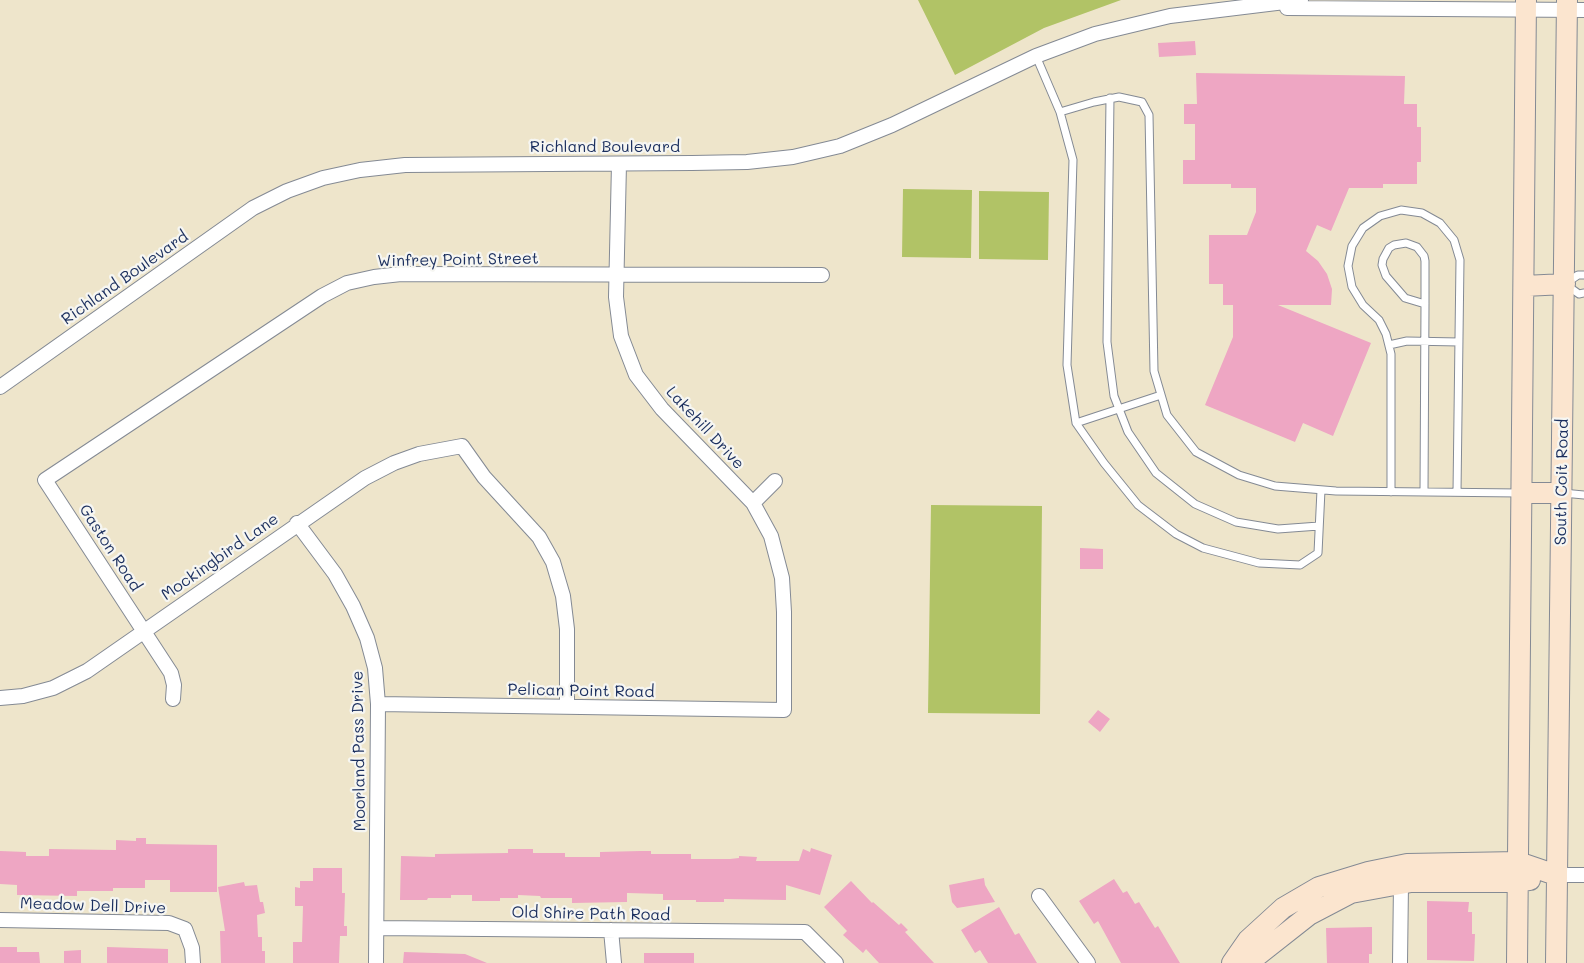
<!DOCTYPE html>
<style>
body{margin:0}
canvas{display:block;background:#eee5cb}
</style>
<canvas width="1584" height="963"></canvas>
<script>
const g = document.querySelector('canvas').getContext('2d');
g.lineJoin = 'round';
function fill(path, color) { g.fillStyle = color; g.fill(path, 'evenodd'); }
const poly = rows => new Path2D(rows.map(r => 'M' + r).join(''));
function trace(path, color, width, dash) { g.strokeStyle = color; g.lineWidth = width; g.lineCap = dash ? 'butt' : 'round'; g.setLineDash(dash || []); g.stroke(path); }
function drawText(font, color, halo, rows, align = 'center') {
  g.font = font + ' Mali,sans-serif'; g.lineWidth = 4.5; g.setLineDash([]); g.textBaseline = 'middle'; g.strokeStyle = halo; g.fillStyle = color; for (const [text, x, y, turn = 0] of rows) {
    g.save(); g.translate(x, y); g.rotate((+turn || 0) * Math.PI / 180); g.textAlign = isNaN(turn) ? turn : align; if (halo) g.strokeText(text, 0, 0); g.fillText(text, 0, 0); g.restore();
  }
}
fill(poly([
 [918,0,1121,0,1044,28,955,75],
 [903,189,972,190,971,258,902,257],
 [979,191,1049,192,1048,260,979,259],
 [931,505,1042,506,1040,714,928,713]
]), '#b1c366');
fill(poly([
 [1195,41,1196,55,1159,57,1158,43],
 [1196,73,1405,76,1404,104,1417,104,1417,127,1421,127,1421,162,1417,162,1417,184,1383,184,1383,188,1349,188,1331,231,1317,225,1306,251,1318,261,1327,274,1332,289,1331,305,1278,305,1371,343,1333,436,1303,423,1295,442,1205,405,1233,337,1233,305,1223,305,1223,284,1209,284,1209,235,1247,235,1256,212,1256,188,1231,188,1231,184,1183,184,1183,160,1195,160,1195,124,1184,124,1184,104,1197,104],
 [1080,548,1103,549,1103,569,1080,569],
 [1098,710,1110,719,1100,732,1088,722],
 [136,838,146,838,146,844,217,845,217,892,170,892,170,880,145,880,145,888,113,888,113,891,77,891,77,896,17,895,17,885,0,884,0,851,26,852,26,856,49,856,49,849,116,850,116,840,136,841],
 [811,848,832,855,820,895,786,885,786,900,724,899,724,902,696,902,696,900,663,900,663,894,627,893,627,902,572,903,572,898,541,898,540,896,518,895,518,898,500,898,500,901,472,901,472,895,451,895,451,898,428,898,427,900,400,900,401,856,435,857,435,854,508,853,508,849,533,849,533,853,565,853,565,857,600,857,600,852,641,851,651,851,651,854,691,854,691,859,730,859,739,858,739,856,757,857,756,861,799,861,803,849,810,852],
 [313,868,342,868,342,893,345,893,344,926,347,926,347,936,340,936,339,963,293,963,293,942,302,942,303,906,295,906,295,887,300,888,300,881,313,881],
 [984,878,985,885,995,902,957,908,952,902,949,885],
 [1114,879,1123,893,1127,891,1135,904,1139,902,1155,928,1158,926,1180,963,1121,963,1098,921,1094,924,1079,901],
 [851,881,872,903,873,902,899,925,901,923,908,930,905,932,934,963,879,963,866,949,863,953,843,935,847,931,824,907],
 [244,882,245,886,257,885,260,902,263,902,265,913,257,915,258,937,262,937,262,951,265,951,265,963,221,963,220,931,225,931,218,887],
 [1427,901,1469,902,1468,912,1472,912,1472,934,1475,934,1474,961,1427,960],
 [999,907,1015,935,1019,933,1037,963,988,963,980,950,975,953,961,930],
 [1372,927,1372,954,1369,954,1369,963,1327,963,1326,928],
 [0,947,17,947,17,952,39,952,40,963,0,963],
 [107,947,168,949,168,963,107,963],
 [81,950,81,963,64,963,64,951],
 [404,952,465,954,487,963,403,963],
 [644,953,694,953,694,963,644,963]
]), '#eea6c3');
const lane = poly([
 [1036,56,1060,112,1094,102,1119,97,1142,102,1149,115,1154,371,1167,415,1196,452,1239,475,1275,486,1336,491,1519,493],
 [1110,98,1107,342,1114,396,1128,432,1156,473,1195,504,1236,522,1278,529,1319,526],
 [1060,112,1073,160,1067,365,1076,423,1104,463,1138,505,1176,534,1203,548,1259,563,1300,565,1318,553,1321,490],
 [1584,275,1578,275,1565,284,1579,294,1584,293],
 [1389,345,1407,341,1459,342],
 [1076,423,1161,395],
 [1391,492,1391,354,1386,334,1379,320,1363,305,1352,287,1348,266,1352,246,1363,228,1380,216,1401,210,1422,213,1440,223,1454,240,1460,260,1457,492],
 [1424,492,1425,304,1425,261,1424,256,1417,247,1406,243,1394,245,1389,248,1383,259,1382,265,1386,276,1405,298,1425,304],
 [1563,493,1584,495]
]);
const street = poly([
 [1287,8,1584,10],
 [0,387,253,208,287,191,323,178,360,170,405,165,692,163,747,162,793,157,840,146,892,125,1036,56,1095,34,1170,16,1301,0],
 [753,503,775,481],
 [297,523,335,574,353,606,367,638,375,668,378,704,376,963],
 [0,698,23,696,53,688,87,671,365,478,394,463,419,454,462,446,484,477,539,537,553,562,563,596,567,629,567,707],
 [173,699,174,685,171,673,45,480,322,296,347,283,374,277,401,274,822,275],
 [378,704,784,710,784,612,782,578,771,536,753,503,662,409,636,375,621,336,616,297,619,164],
 [1556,875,1584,875],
 [1039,896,1088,963],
 [0,920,169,923,185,929,192,948,193,963],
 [377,928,805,932,836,963],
 [611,930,614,963],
 [1400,963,1401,884]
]);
const secondary = poly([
 [1524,286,1565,284],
 [1522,493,1562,493],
 [1232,963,1248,940,1283,908,1319,887,1368,872,1407,864,1518,862,1556,875],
 [1248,963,1309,915,1351,893,1411,882,1518,882,1530,880],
 [1517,963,1526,0],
 [1556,963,1567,0]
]);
trace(lane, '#848a94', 9);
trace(street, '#848a94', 16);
trace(secondary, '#848a94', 22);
trace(lane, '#fff', 7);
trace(street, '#fff', 14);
trace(secondary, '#fbe5cf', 20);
drawText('16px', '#1b2f5e', '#f6f6f2', [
 ["Richland Boulevard",605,147],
 ["Winfrey Point Street",458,260,-1],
 ["Richland Boulevard",125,278,-35],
 ["Lakehill Drive",705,428,47],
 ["South Coit Road",1562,482,-89],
 ["Gaston Road",110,548,57],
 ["Mockingbird Lane",220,557,-35],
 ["Pelican Point Road",581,691,1],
 ["Moorland Pass Drive",359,751,-91],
 ["Meadow Dell Drive",93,906,2],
 ["Old Shire Path Road",591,914,1]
]);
</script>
